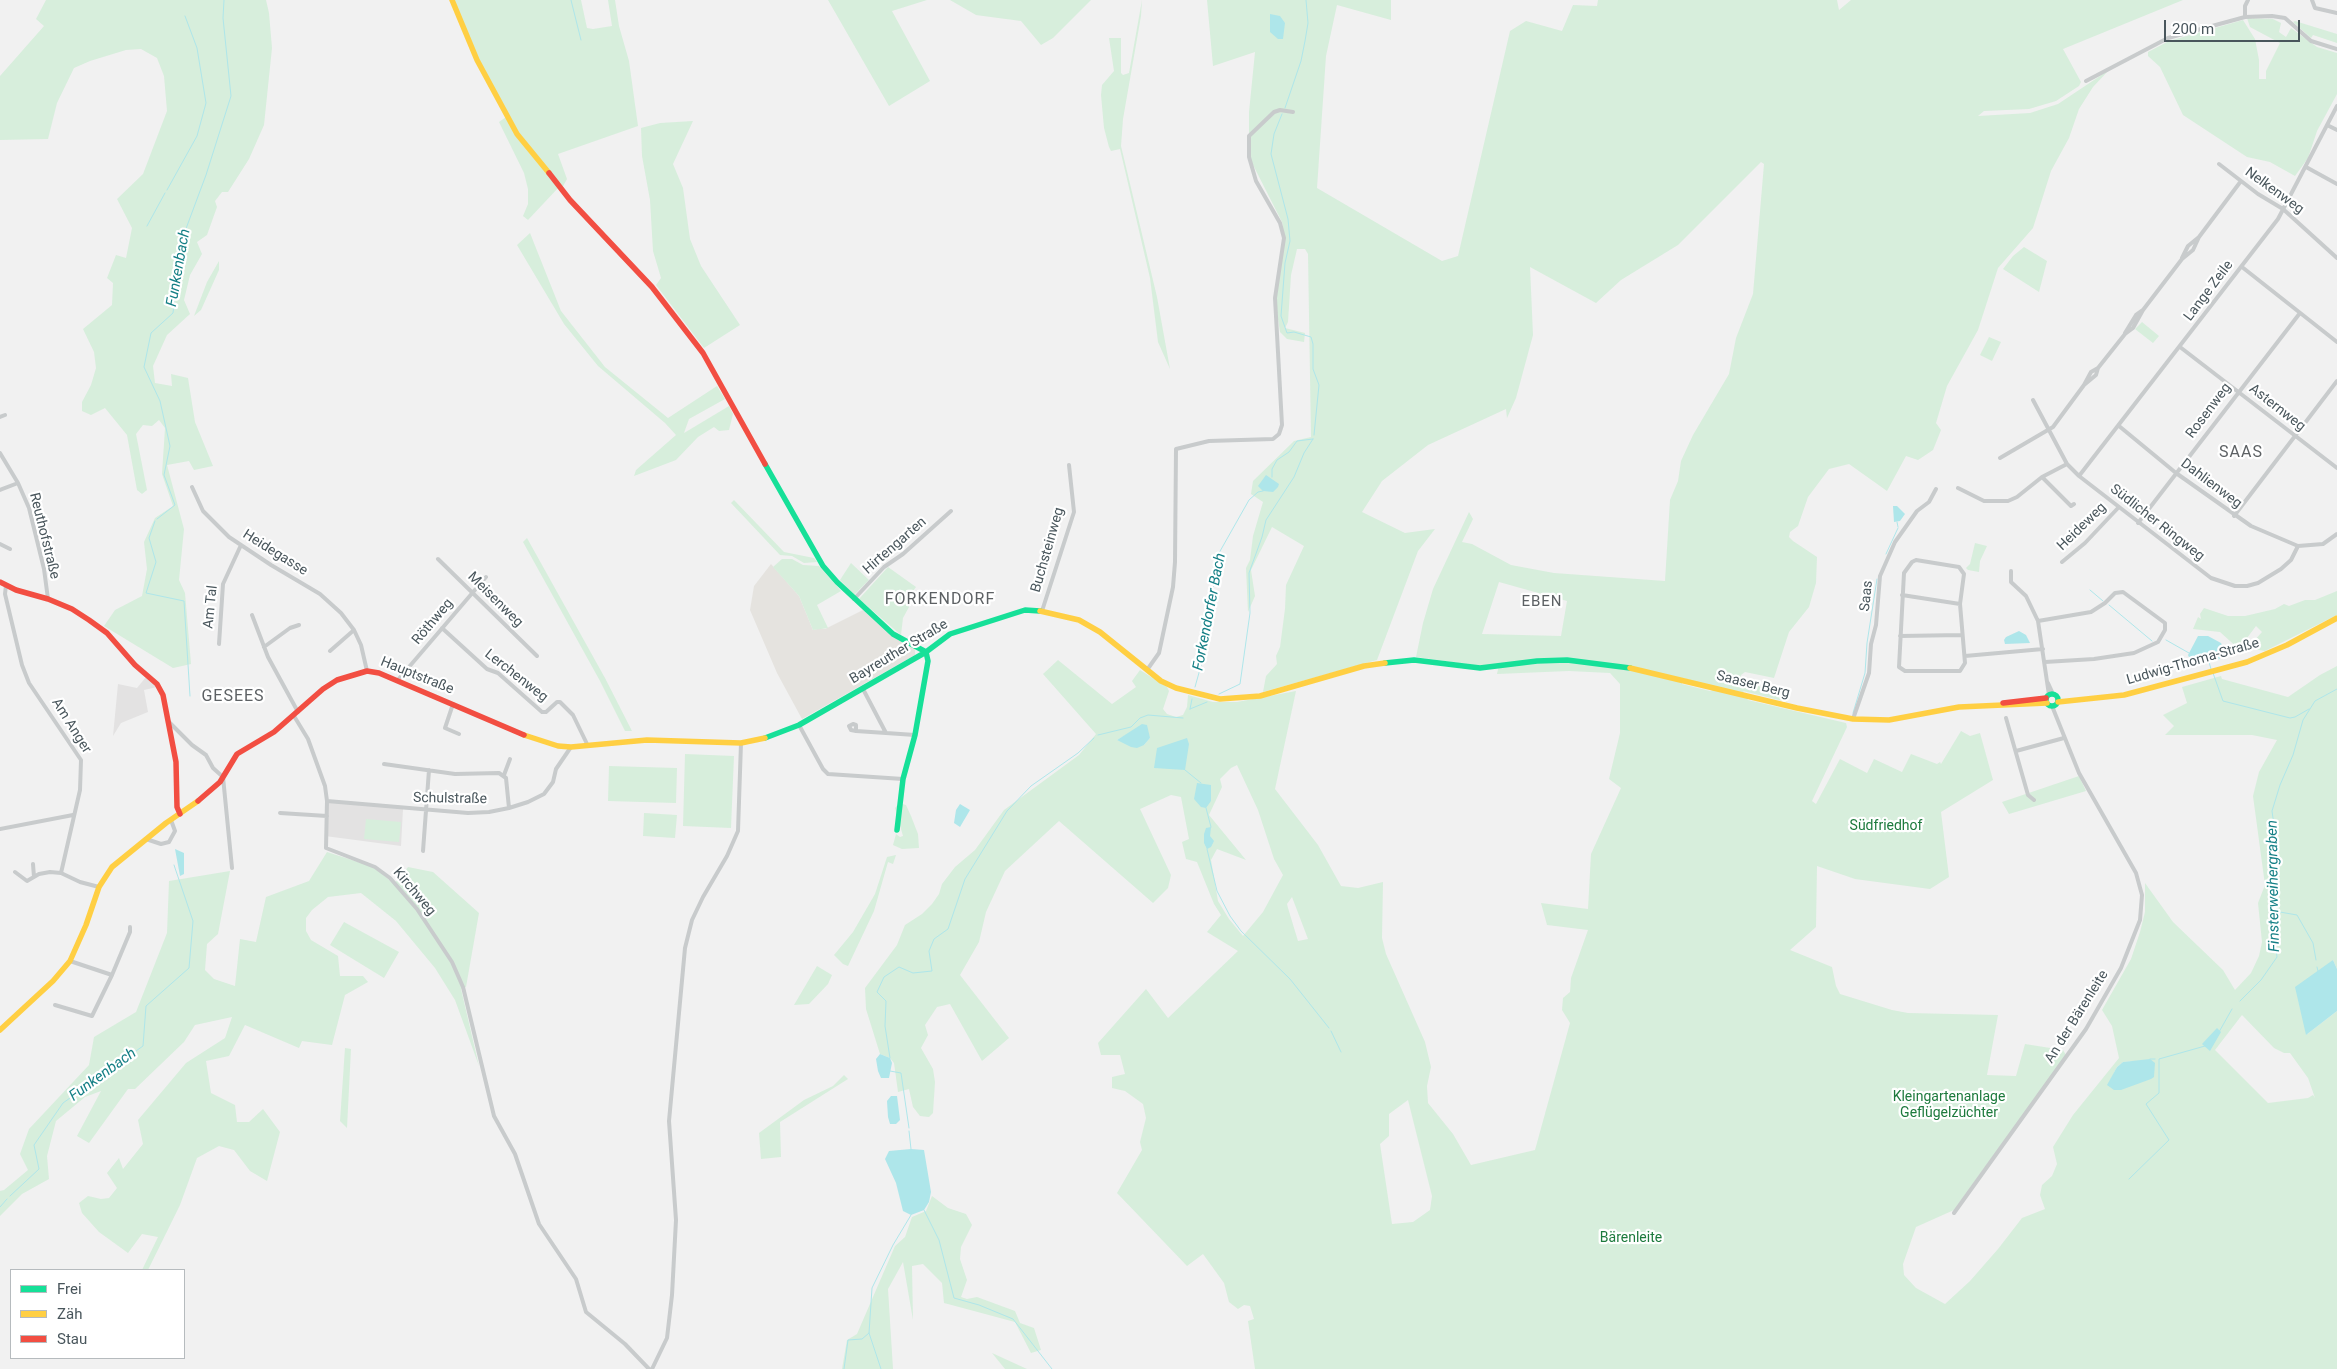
<!DOCTYPE html>
<meta charset="utf-8">
<style>
body{margin:0}
#map{position:relative;width:2337px;height:1369px;overflow:hidden;background:#f1f1f1;font-family:Roboto,sans-serif}
canvas{display:block}
.legend{position:absolute;left:10px;top:1269px;width:175px;height:90px;box-sizing:border-box;background:#fff;border:1px solid #b6bbbe;margin:0;padding:6px 9px;list-style:none;font-size:15px;color:#49565c}
.legend li{display:flex;align-items:center;gap:10px;height:25px}
.legend b{width:25px;border:1px solid #b6bbbe}
.scale{position:absolute;left:2164px;top:20px;width:136px;height:22px;box-sizing:border-box;border:2px solid #49565c;border-top:0;padding-left:6px;font-size:15px;line-height:18px;white-space:nowrap;color:#49565c;-webkit-text-stroke:4px #fff;paint-order:stroke}
</style>
<div id="map">
<canvas width="2337" height="1369"></canvas>
<ul class="legend">
<li><b style="height:6px;background:#16e098"></b>Frei</li>
<li><b style="height:6px;background:#ffcf43"></b>Zäh</li>
<li><b style="height:6px;background:#f24e42"></b>Stau</li>
</ul>
<div class="scale">200 m</div>
</div>
<script>
const g = document.querySelector('canvas').getContext('2d');
g.lineJoin = 'round';
function fill(path, color) { g.fillStyle = color; g.fill(path, 'evenodd'); }
const poly = rows => new Path2D(rows.map(r => 'M' + r).join(''));
function trace(path, color, width, dash) { g.strokeStyle = color; g.lineWidth = width; g.lineCap = dash ? 'butt' : 'round'; g.setLineDash(dash || []); g.stroke(path); }
function drawText(font, color, halo, rows, align = 'center') {
  g.font = font + ' Roboto,sans-serif'; g.lineWidth = 4.5; g.setLineDash([]); g.textBaseline = 'middle'; g.strokeStyle = halo; g.fillStyle = color; for (const [text, x, y, turn = 0] of rows) {
    g.save(); g.translate(x, y); g.rotate((+turn || 0) * Math.PI / 180); g.textAlign = isNaN(turn) ? turn : align; if (halo) g.strokeText(text, 0, 0); g.fillText(text, 0, 0); g.restore();
  }
}
fill(poly([
 [771,564,799,596,813,630,821,628,825,629,863,610,890,635,915,648,915,655,802,719,777,673,750,610,754,586]
]), '#e5e3df');
fill(poly([
 [146,677,157,687,144,690,148,712,121,723,113,736,118,684,137,688],
 [327,801,403,809,401,846,325,836]
]), '#e3e2e2');
fill(poly([
 [46,0,266,0,269,13,272,48,264,125,249,159,228,192,222,192,215,201,217,207,207,235,197,242,202,254,190,275,184,300,190,314,167,335,153,366,155,383,172,386,171,374,188,378,195,422,213,466,194,470,189,461,167,465,184,529,179,580,185,593,191,664,173,668,104,626,115,610,142,596,147,569,144,542,155,518,173,506,162,474,165,428,159,420,152,426,143,425,136,434,147,490,142,494,137,490,127,435,105,408,91,415,82,411,82,402,91,385,96,368,94,352,83,329,112,305,113,283,107,278,116,255,126,258,132,228,117,199,143,174,167,111,164,76,157,58,141,49,126,50,90,61,74,68,57,103,48,139,0,140,0,76,44,26,36,19],
 [452,0,581,0,587,28,593,29,612,26,608,0,615,0,619,26,629,61,638,126,558,154,567,179,561,190,559,187,528,220,523,216,528,204,528,189,524,173,499,122,506,117,489,84],
 [828,0,927,0,892,11,930,81,889,106],
 [950,0,1091,0,1053,38,1041,45,1021,21,976,15],
 [1142,0,1141,16,1123,119,1121,146,1157,297,1170,369,1158,342,1150,278,1120,149,1111,151,1109,147,1104,128,1101,95,1102,85,1114,71,1109,38,1121,38,1121,73,1123,75,1129,73],
 [1207,0,1391,0,1391,20,1337,5,1326,56,1317,188,1442,261,1458,256,1510,31,1526,21,1562,31,1573,5,1597,6,1598,0,1837,0,1839,10,1851,0,2183,0,2063,49,2081,82,2079,86,2056,101,2029,109,1984,111,1978,116,2030,113,2058,104,2109,70,2093,87,2079,109,2069,138,2051,171,2033,228,1998,268,1978,330,1947,386,1936,423,1941,430,1933,450,1918,460,1906,456,1887,491,1849,464,1829,469,1808,497,1798,526,1790,532,1789,537,1793,541,1817,557,1816,583,1809,607,1789,632,1774,678,1745,672,1741,675,1740,680,1788,696,1787,702,1743,691,1748,700,1846,723,1847,727,1812,801,1816,804,1840,759,1867,773,1874,759,1902,772,1911,754,1937,764,1940,762,1941,764,1961,731,1970,736,1980,733,1993,780,1941,812,1949,877,1930,889,1855,879,1817,866,1816,927,1790,950,1832,967,1836,986,1840,994,1892,1010,1908,1013,1998,1015,1987,1075,2016,1076,2025,1044,2063,1050,2066,1055,1954,1210,1916,1227,1903,1264,1904,1275,1916,1288,1945,1304,1970,1281,1998,1249,2022,1218,2045,1209,2040,1195,2042,1185,2052,1176,2057,1164,2053,1147,2073,1115,2119,1058,2112,1026,2102,1010,2131,959,2140,932,2145,912,2145,883,2173,922,2223,970,2235,990,2251,973,2259,956,2262,942,2258,903,2265,885,2253,796,2259,772,2277,740,2252,735,2165,735,2174,726,2163,715,2187,703,2182,687,2221,676,2222,679,2288,697,2320,675,2337,666,2337,969,2333,960,2306,1035,2337,1011,2337,1369,1255,1369,1248,1321,1254,1319,1250,1306,1244,1305,1238,1309,1229,1302,1224,1283,1203,1254,1187,1266,1117,1193,1142,1150,1140,1142,1146,1118,1143,1104,1125,1091,1112,1088,1112,1077,1125,1074,1120,1055,1101,1055,1098,1043,1146,989,1168,1018,1238,951,1207,932,1221,915,1214,904,1197,862,1186,859,1182,842,1189,839,1181,797,1171,795,1140,809,1171,875,1168,888,1153,903,1059,821,1005,871,986,912,979,942,960,975,1009,1038,982,1061,950,1004,937,1007,925,1025,928,1035,921,1048,933,1069,935,1082,933,1113,929,1117,920,1116,913,1107,909,1089,898,1092,894,1063,890,1058,880,1054,866,1009,865,988,897,945,905,925,922,914,932,904,939,894,942,884,955,867,975,850,1004,810,1079,755,1096,734,1043,674,1058,660,1112,704,1136,687,1132,681,1140,670,1167,687,1169,691,1163,709,1167,714,1176,717,1183,715,1187,707,1188,695,1213,702,1237,702,1296,691,1275,789,1318,845,1341,886,1358,888,1383,882,1382,938,1386,954,1425,1042,1431,1067,1427,1086,1428,1103,1453,1134,1471,1165,1535,1150,1570,1023,1562,1010,1563,998,1570,992,1571,978,1588,930,1547,925,1541,903,1588,909,1591,854,1621,788,1609,779,1620,733,1620,684,1610,673,1569,671,1497,674,1499,665,1480,666,1416,657,1423,623,1433,589,1469,512,1473,519,1462,542,1472,544,1511,565,1554,573,1665,581,1670,500,1678,481,1681,461,1693,435,1729,374,1736,338,1753,294,1764,164,1761,162,1678,245,1621,280,1596,303,1530,267,1533,335,1516,398,1507,418,1506,409,1428,445,1382,481,1362,512,1405,533,1435,529,1418,551,1377,660,1263,692,1266,676,1277,664,1276,656,1280,647,1285,609,1286,585,1304,546,1272,527,1251,570,1255,596,1248,612,1246,568,1250,560,1253,536,1263,502,1251,494,1253,481,1294,441,1311,437,1308,254,1305,249,1297,249,1291,275,1288,322,1285,328,1305,333,1304,342,1287,339,1280,332,1275,299,1285,238,1282,222,1249,157,1249,112,1255,52,1213,66],
 [1499,582,1567,601,1561,636,1482,634],
 [1682,678,1720,688,1710,691,1682,684],
 [1138,728,1150,738,1144,745,1117,740],
 [1237,765,1258,810,1274,859,1283,875,1263,912,1243,936,1229,919,1218,901,1211,860,1217,849,1246,860,1209,815,1222,787,1220,779,1231,768],
 [1292,897,1308,939,1298,941,1288,908,1287,904],
 [2242,1015,2274,1048,2284,1053,2290,1053,2308,1078,2315,1098,2313,1095,2308,1098,2268,1103,2215,1050],
 [2137,1061,2108,1085,2117,1067,2123,1062],
 [1408,1100,1432,1196,1430,1210,1413,1222,1392,1224,1380,1144,1389,1136,1389,1114],
 [2247,18,2273,19,2281,23,2279,32,2286,37,2291,28,2317,47,2337,53,2337,94,2317,131,2308,158,2295,176,2270,162,2247,157,2183,115,2160,67,2148,56,2148,52,2169,41,2243,20,2255,39,2259,60,2259,79,2266,79,2266,71,2280,43,2250,27],
 [2295,21,2337,34,2337,43,2313,35,2311,38,2293,22],
 [693,121,673,164,683,188,690,239,701,266,740,325,704,348,656,285,661,278,653,251,650,200,642,156,641,128,660,123],
 [530,233,561,311,605,367,668,418,717,386,725,399,689,419,684,433,729,406,733,414,729,430,719,431,714,427,698,437,676,460,634,476,636,470,676,435,665,423,598,366,564,324,517,245],
 [2024,247,2047,261,2039,292,2003,269,2013,256],
 [219,261,219,270,201,310,194,316,207,282],
 [2142,322,2159,336,2153,343,2135,329],
 [1989,337,2001,342,1992,361,1980,355],
 [734,500,784,552,814,558,817,562,804,563,792,556,780,555,731,503],
 [527,538,605,678,632,731,625,731,600,681,523,542],
 [1975,543,1987,546,1980,561,1979,572,1968,570,1966,568,1970,564],
 [782,559,792,559,803,565,819,566,841,591,817,605,828,628,813,630,799,596,773,567],
 [851,563,869,580,854,595,840,580],
 [888,567,916,587,911,594,909,607,903,618,901,635,859,599],
 [2337,591,2337,615,2265,651,2253,649,2252,643,2262,632,2256,626,2247,638,2250,639,2240,650,2220,632,2193,629,2198,617,2201,619,2200,614,2204,608,2228,616,2245,616,2275,609,2284,604,2289,606,2305,600,2315,600],
 [685,754,734,756,731,828,683,826],
 [609,766,677,768,676,803,608,801],
 [2079,776,2086,791,2009,814,2002,802],
 [899,803,906,805,911,816,918,834,919,848,902,849,893,845,896,834,900,837,903,836,895,808],
 [644,813,677,815,675,838,643,836],
 [366,819,401,822,399,842,364,839],
 [327,852,374,867,394,884,408,867,433,872,479,913,466,987,461,989,479,1066,455,1000,435,968,396,921,361,893,328,897,312,910,306,918,306,931,311,940,338,956,340,976,363,976,368,982,345,995,332,1045,302,1041,299,1048,245,1025,229,1056,206,1061,211,1093,235,1105,237,1122,249,1122,263,1109,280,1132,267,1181,250,1171,234,1150,219,1146,197,1158,180,1205,148,1270,142,1270,158,1237,142,1234,128,1253,99,1232,82,1213,79,1203,88,1196,101,1199,109,1198,117,1188,107,1173,119,1158,123,1169,143,1144,138,1120,186,1063,225,1038,232,1017,195,1025,184,1042,135,1089,128,1089,89,1143,77,1136,101,1091,85,1097,56,1121,47,1156,49,1179,22,1194,0,1216,0,1191,4,1190,28,1170,20,1154,29,1129,89,1065,94,1037,136,1012,167,933,169,881,230,871,218,934,207,944,205,970,214,979,235,986,240,939,256,942,266,897,309,881],
 [896,855,893,864,888,862,874,911,848,966,843,964,834,955,853,932,875,894,887,857],
 [344,922,399,952,384,978,330,945],
 [817,966,832,975,828,984,809,1004,794,1005],
 [345,1048,351,1049,347,1128,340,1121],
 [844,1075,848,1079,780,1122,781,1157,761,1159,759,1133,804,1100,833,1086],
 [932,1196,948,1208,966,1214,972,1225,961,1247,960,1259,967,1280,961,1297,967,1299,977,1297,1015,1311,1020,1323,1034,1328,1041,1350,1031,1353,1015,1322,944,1303,942,1283,923,1264,912,1266,913,1320,903,1262,888,1289,893,1369,842,1369,847,1340,857,1334,895,1246,905,1237,912,1217,926,1211],
 [992,1353,1027,1369,1005,1369]
]), '#d7eedc');
fill(poly([
 [1270,14,1280,16,1285,23,1283,39,1278,39,1270,32],
 [1266,475,1279,484,1278,487,1273,492,1263,491,1258,486],
 [1893,506,1897,506,1905,514,1900,521,1894,522],
 [2019,631,2026,635,2030,643,2005,644,2004,640,2006,637],
 [2198,636,2208,636,2221,643,2225,651,2224,655,2218,660,2193,666,2188,655],
 [1142,724,1147,725,1150,738,1144,745,1137,748,1131,747,1117,740],
 [1187,738,1189,744,1185,770,1154,768,1157,748],
 [1197,783,1211,785,1211,801,1206,808,1201,807,1194,799],
 [960,804,970,810,960,827,954,823,956,810],
 [1211,827,1210,836,1214,841,1211,847,1207,849,1204,843,1204,834,1206,828],
 [175,849,184,853,184,874,180,876],
 [2333,960,2337,969,2337,1011,2306,1035,2295,987],
 [2217,1028,2221,1032,2210,1051,2202,1044],
 [880,1054,890,1058,892,1063,889,1078,881,1078,878,1071,876,1059],
 [2150,1059,2155,1063,2154,1077,2151,1079,2121,1090,2114,1090,2107,1085,2117,1067,2123,1062],
 [891,1096,897,1096,900,1120,896,1124,890,1124,888,1117,887,1101],
 [911,1149,924,1150,931,1192,929,1202,924,1210,911,1215,903,1211,896,1183,885,1159,889,1151]
]), '#aee6ea');
trace(poly([
 [571,0,581,40],
 [1285,108,1301,61,1305,41,1308,23,1306,0],
 [1282,114,1274,134,1271,154,1288,219,1290,241,1285,263,1281,316,1287,333,1294,332,1311,337,1313,344,1313,369,1319,385,1314,435],
 [167,190,197,136,206,103,197,48,185,16],
 [147,226,165,193],
 [1272,477,1272,469,1277,460,1289,452,1297,441,1313,439],
 [157,519,175,505,164,475,170,446,160,401,144,367,151,333,173,313,181,242,206,175,231,96,223,18,224,0],
 [155,521,149,538,156,562,146,593,184,601,190,696],
 [1897,522,1898,527],
 [1886,554,1898,528],
 [2090,590,2103,601],
 [2109,605,2152,641],
 [2166,640,2189,653],
 [2209,662,2211,669],
 [2213,673,2223,701,2290,718,2295,717,2309,709],
 [1195,687,1209,637,1211,602,1219,553,1249,500,1258,492,1263,491],
 [1219,694,1240,684,1250,613,1249,573,1262,537,1266,520,1294,477,1304,453,1313,439],
 [1190,709,1207,702],
 [1190,709,1192,699],
 [1853,713,1865,673,1867,643,1877,579],
 [1098,735,1131,727,1140,718,1148,715,1183,718],
 [1185,770,1201,783],
 [1206,808,1211,827],
 [1207,849,1217,891,1230,916,1241,931,1290,979,1329,1028],
 [2274,911,2297,915,2313,943,2316,960],
 [2317,967,2318,971],
 [2240,1001,2261,980,2277,957,2272,921,2276,840,2272,811,2280,785,2293,755,2303,720,2315,701,2337,689],
 [1331,1031,1341,1052],
 [2219,1032,2232,1009],
 [890,1058,885,1026,886,1001,877,992,884,977,899,967,913,973,932,971,929,951,934,939,948,929,965,879,1007,811,1031,786,1078,753,1094,738],
 [2150,1059,2155,1059],
 [890,1071,901,1073,909,1128],
 [909,1131,911,1149],
 [2129,1179,2169,1140,2146,1104,2159,1093,2159,1059,2205,1046],
 [10,1196,39,1169,34,1145,63,1103,143,1046,146,1006,189,968,193,921,174,865],
 [0,1207,7,1199],
 [924,1210,939,1240,954,1298,979,1305,1013,1319,1052,1369],
 [844,1369,848,1340,862,1339,869,1333],
 [881,1369,869,1333,872,1288,893,1245,911,1215]
]), '#aee6ea', 1);
trace(poly([
 [2312,0,2315,8,2337,13],
 [2245,17,2245,6,2248,0],
 [2086,81,2168,38,2245,17,2272,16,2285,18,2311,41,2337,49],
 [2327,125,2337,130],
 [2219,164,2258,194,2283,209,2337,258],
 [2306,167,2337,184],
 [2182,258,2188,246,2199,237],
 [2242,267,2337,342],
 [2125,333,2136,315,2143,310,2182,259,2193,250,2199,237,2241,181],
 [2180,347,2337,468],
 [2084,385,2096,375,2098,368],
 [2033,400,2067,464,2079,476,2211,578,2235,586,2247,586,2258,583,2281,569,2291,560,2298,546],
 [0,417,5,415],
 [2119,426,2176,473,2251,526,2298,546,2323,544,2337,534],
 [0,453,18,483,29,508,44,569,48,599],
 [2000,458,2053,427,2084,385,2091,372,2098,368,2125,334,2133,328,2143,310],
 [2079,476,2278,219,2337,106],
 [2042,477,2071,506,2074,504],
 [192,487,203,511,229,537,271,565,320,594,341,613,354,630,361,645,367,671],
 [1958,488,1984,501,2008,501,2017,497,2042,477,2067,464],
 [0,490,18,483],
 [2234,516,2337,381],
 [2138,523,2300,313],
 [0,544,10,549],
 [438,559,537,656],
 [1916,560,1959,567,1964,574,1960,604,1965,663,1960,671,1905,671,1899,667,1904,573,1912,562,1916,560],
 [2062,562,2085,543,2118,508],
 [2011,571,2011,582,2026,596,2038,621,2049,695],
 [6,585,5,594,22,665,29,683,81,760,80,790,61,873],
 [1902,595,1960,604],
 [854,599,884,567,903,554,951,511],
 [1042,611,1074,512,1069,465],
 [252,615,268,657,298,712],
 [2038,621,2091,612,2105,603,2115,593,2123,592,2165,623,2165,630,2158,642,2134,653,2094,659,2045,662],
 [442,628,487,669,498,673,542,712,546,712,557,702,560,702,573,715,588,746],
 [1900,636,1962,635],
 [219,644,223,584,241,545],
 [264,647,290,628,299,625],
 [330,651,354,630],
 [1965,656,2043,649],
 [1147,670,1159,653,1173,587,1175,562,1176,449,1209,441,1273,439,1279,434,1282,425,1275,298,1284,238,1280,223,1256,181,1249,157,1249,136,1274,112,1280,110,1293,112],
 [397,681,486,577],
 [2048,683,2053,694],
 [863,689,886,733],
 [453,704,445,728,459,734],
 [294,716,308,739,325,786,327,801,326,848,375,867,390,878,417,909,452,962,463,987,494,1116,515,1154,539,1224,576,1279,586,1312,625,1344,649,1369],
 [2006,718,2028,795,2034,800],
 [1853,719,1869,673,1871,644,1876,625,1880,576,1895,542,1917,511,1929,502,1936,489],
 [169,722,192,745,206,755,213,768,223,777,232,868],
 [799,725,823,769,828,774,903,779],
 [856,731,856,725,853,724,849,726,851,730,856,731,886,733,915,735],
 [2016,751,2064,738],
 [384,764,455,774,499,773,506,778,509,808],
 [504,775,510,759],
 [327,801,468,813,489,812,509,808,528,802,544,794,553,782,556,769,571,747],
 [280,813,327,816],
 [0,829,73,815],
 [146,839,161,844,169,842,175,831,171,820],
 [423,851,429,770],
 [33,864,34,877],
 [15,872,27,881,39,874,50,872,61,873,80,882,99,887],
 [70,961,112,975,130,932,130,927],
 [55,1005,92,1016,112,975],
 [1954,1213,2086,1029,2121,968,2140,920,2142,895,2136,873,2079,773,2052,706],
 [652,1369,667,1338,672,1295,676,1220,669,1121,685,948,692,920,703,897,727,856,738,831,741,743]
]), '#c8cbcc', 4);
trace(poly([
 [765,464,823,566,837,582,893,634,926,652],
 [1385,663,1414,660,1480,668,1537,661,1567,660,1630,668],
 '2046 700a6 6 0 1 1 12 0a6 6 0 1 1-12 0Z',
 [765,738,799,725,926,652,950,634,1025,610,1040,611],
 [897,830,903,779,915,735,928,661,926,652]
]), '#16e098', 5.5);
trace(poly([
 [452,0,477,60,517,134,549,173],
 [1040,611,1079,620,1100,632,1161,681,1176,688,1220,699,1260,696,1364,666,1385,663],
 [1630,668,1797,708,1853,719,1889,720,1959,707,2047,703],
 [2058,702,2124,695,2247,662,2287,645,2337,618],
 [524,735,558,746,571,747,647,740,741,743,765,738],
 [0,1030,53,981,70,961,86,925,99,887,112,867,166,823,198,801]
]), '#ffcf43', 5.5);
trace(poly([
 [549,173,570,200,652,287,703,353,765,464],
 [0,582,16,590,48,599,72,609,89,620,107,633,135,665,157,684,163,695,176,762,177,807,180,814],
 [2003,703,2046,698],
 [198,801,220,782,237,754,274,732,323,689,337,680,367,671,379,673,524,735]
]), '#f24e42', 5.5);
drawText('14px', '#49565c', '#fff', [
 ["Nelkenweg",2274,191,36],
 ["Lange Zeile",2209,291,-53],
 ["Asternweg",2277,408,38],
 ["Rosenweg",2209,411,-53],
 ["Dahlienweg",2211,484,37],
 ["Südlicher Ringweg",2157,523,38],
 ["Heideweg",2082,527,-44],
 ["Reuthofstraße",44,536,76],
 ["Hirtengarten",895,546,-41],
 ["Buchsteinweg",1048,550,-74],
 ["Heidegasse",275,553,32],
 ["Saas",1867,596,-84],
 ["Meisenweg",495,600,45],
 ["Am Tal",211,607,-84],
 ["Röthweg",433,622,-50],
 ["Bayreuther Straße",899,652,-31],
 ["Ludwig-Thoma-Straße",2193,662,-16],
 ["Hauptstraße",417,676,22],
 ["Lerchenweg",516,676,38],
 ["Saaser Berg",1753,685,14],
 ["Am Anger",71,726,58],
 ["Schulstraße",450,799,1],
 ["Kirchweg",414,892,50],
 ["An der Bärenleite",2077,1017,-58]
]);
drawText('14px', '#1d7a3d', '#fff', [
 ["Südfriedhof",1886,826],
 ["Kleingartenanlage",1949,1097],
 ["Geflügelzüchter",1949,1113],
 ["Bärenleite",1631,1238]
]);
drawText('italic 15px', '#147f85', '#fff', [
 ["Funkenbach",179,268,-80],
 ["Forkendorfer Bach",1210,612,-79],
 ["Finsterweihergraben",2274,886,-91],
 ["Funkenbach",103,1075,-36]
]);
g.letterSpacing = '1px';
drawText('15px', '#5d6164', '#fff', [
 ["EBEN",1542,602]
]);
g.letterSpacing = '0px';
g.letterSpacing = '1px';
drawText('16px', '#5d6164', '#fff', [
 ["SAAS",2241,453],
 ["FORKENDORF",940,600],
 ["GESEES",233,697]
]);
g.letterSpacing = '0px';
</script>
